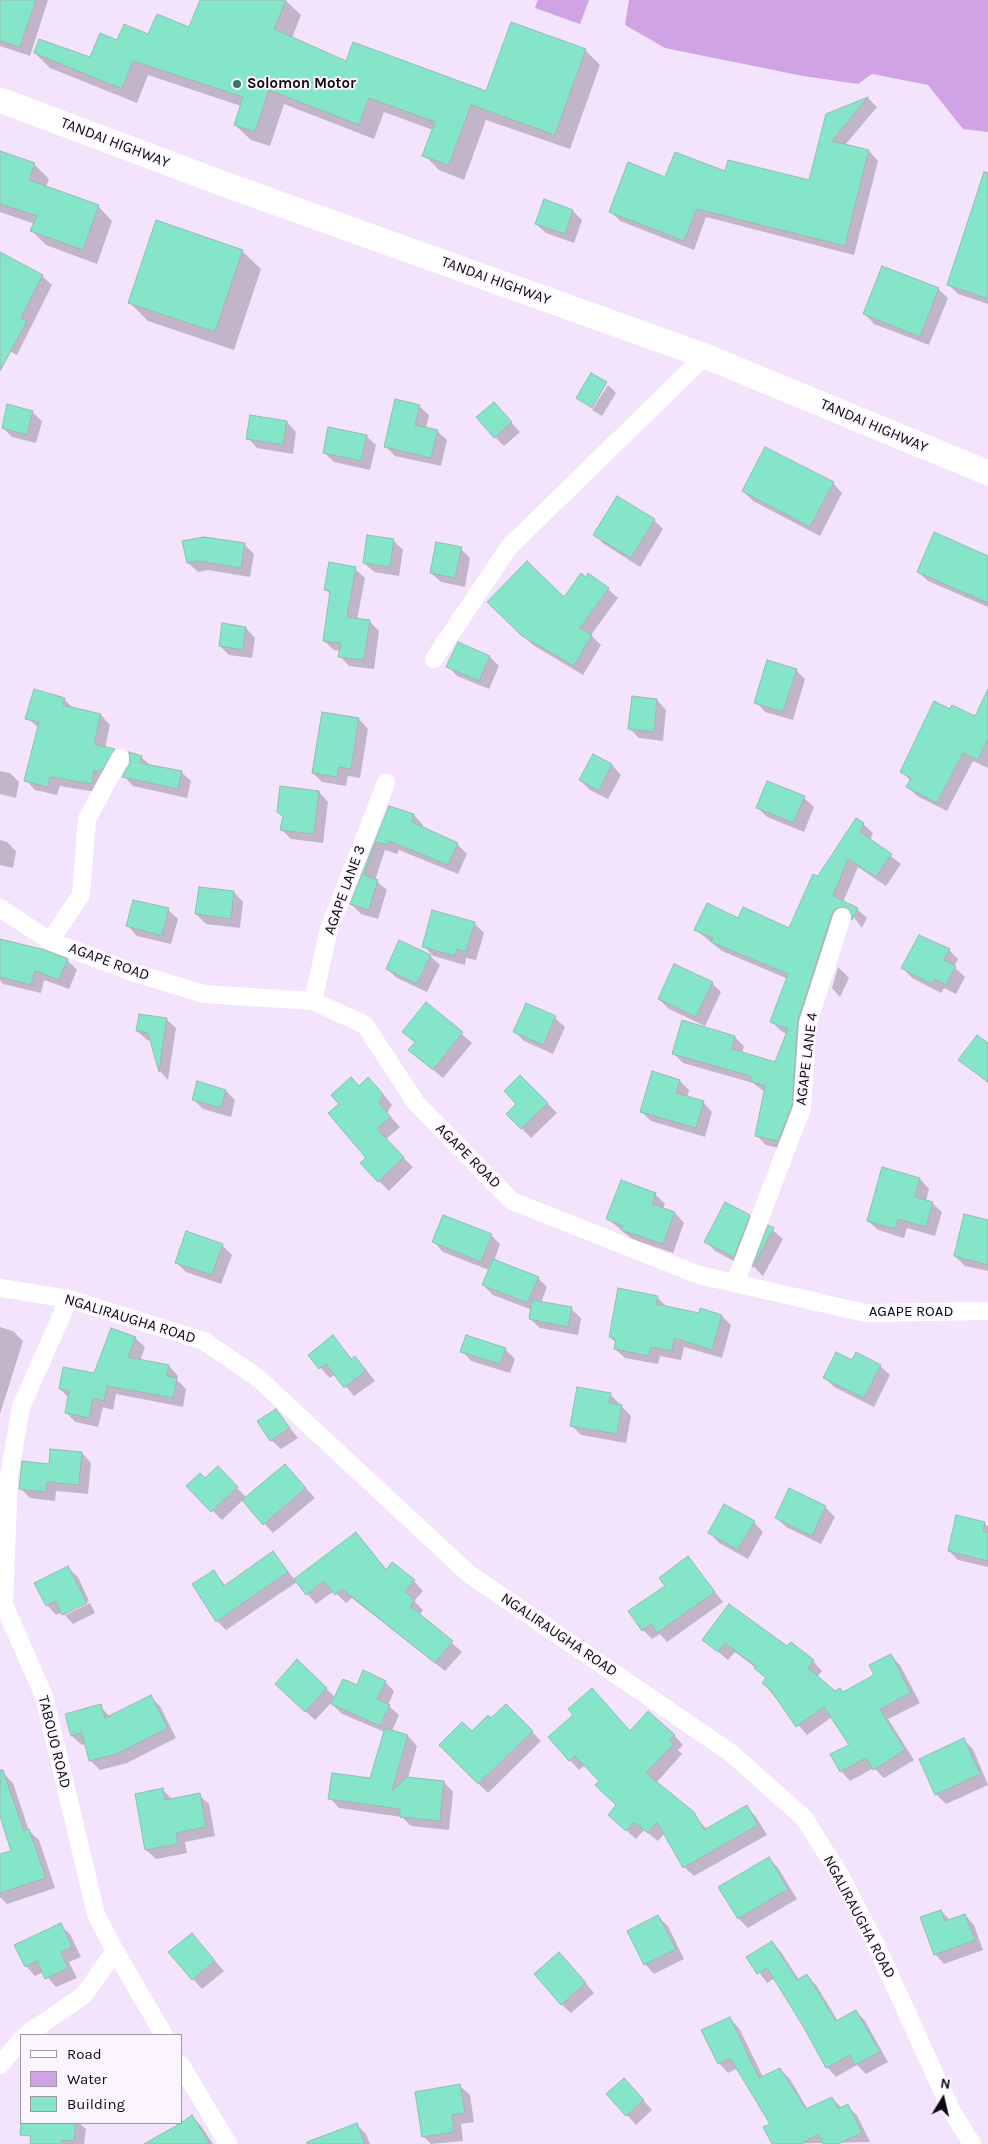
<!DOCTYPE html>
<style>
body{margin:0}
#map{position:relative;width:988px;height:2144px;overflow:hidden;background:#f4e3fc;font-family:Karla,sans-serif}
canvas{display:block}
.legend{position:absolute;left:20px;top:2034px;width:162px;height:90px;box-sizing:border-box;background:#fbf5ff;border:1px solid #9c97a0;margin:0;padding:6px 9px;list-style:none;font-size:15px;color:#0e0911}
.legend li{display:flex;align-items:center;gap:10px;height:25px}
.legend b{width:25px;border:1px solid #9c97a0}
.north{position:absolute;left:918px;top:2074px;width:50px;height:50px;-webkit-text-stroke:4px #fbf5ff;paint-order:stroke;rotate:9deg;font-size:14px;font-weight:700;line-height:20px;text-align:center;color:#0e0911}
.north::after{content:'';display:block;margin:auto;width:18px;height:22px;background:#0e0911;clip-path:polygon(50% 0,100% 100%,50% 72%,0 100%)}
</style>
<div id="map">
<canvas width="988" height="2144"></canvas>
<ul class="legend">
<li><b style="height:6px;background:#fff"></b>Road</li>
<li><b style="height:14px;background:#cfa3e4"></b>Water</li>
<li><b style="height:14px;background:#84e5c9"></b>Building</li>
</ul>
<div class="north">N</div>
</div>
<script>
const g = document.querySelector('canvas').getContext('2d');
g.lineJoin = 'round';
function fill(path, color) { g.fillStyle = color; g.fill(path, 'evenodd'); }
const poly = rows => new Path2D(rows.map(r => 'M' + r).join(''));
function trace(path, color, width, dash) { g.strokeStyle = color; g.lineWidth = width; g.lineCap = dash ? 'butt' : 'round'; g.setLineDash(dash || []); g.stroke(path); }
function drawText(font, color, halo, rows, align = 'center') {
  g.font = font + ' Karla,sans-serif'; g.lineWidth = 4; g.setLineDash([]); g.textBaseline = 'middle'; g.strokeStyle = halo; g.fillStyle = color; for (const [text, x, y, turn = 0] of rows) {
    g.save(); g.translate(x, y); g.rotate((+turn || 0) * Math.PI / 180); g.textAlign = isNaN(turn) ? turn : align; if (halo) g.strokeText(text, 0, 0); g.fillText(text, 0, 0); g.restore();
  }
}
fill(poly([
 [538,0,589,0,580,24,535,8],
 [629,0,988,0,988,132,963,129,928,85,872,74,858,84,803,76,665,48,625,25]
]), '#cfa3e4');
fill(poly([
 [0,0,48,0,30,56,0,46],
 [202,0,285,0,301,15,292,38,346,62,487,93,585,50,600,65,570,149,486,120,464,180,439,170,424,155,433,130,384,112,374,139,284,104,270,146,251,140,235,125,241,106,148,75,137,103,50,68,35,53,91,58,118,42,190,28],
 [868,98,877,107,845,145,869,151,878,161,854,255,706,217,694,250,620,221,610,211,666,178,726,173,810,182,827,115],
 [0,153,34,164,49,179,46,187,98,206,112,221,97,264,46,245,32,231,35,224,0,212],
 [988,194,988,304,958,294,949,285],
 [573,211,582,220,574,243,546,233,536,224],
 [242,251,261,269,234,350,148,321,129,302],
 [0,254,42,276,52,285,17,355,0,346],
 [938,289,948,298,929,345,874,324,865,314],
 [608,385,616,393,602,416,592,410],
 [419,406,429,415,426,428,437,431,447,440,441,466,395,456,385,446],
 [32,412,42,421,36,443,12,437,3,428],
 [503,413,520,432,504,446,495,437],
 [287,422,296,432,293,454,257,448,248,438],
 [366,436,376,445,370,470,334,462,324,452],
 [833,483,842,493,820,536,753,501,743,491],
 [654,520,663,529,640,567,604,544,594,534],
 [393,540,403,550,399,576,374,572,364,563],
 [244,544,254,554,250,577,208,570,198,572,188,563],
 [461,549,470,558,465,587,441,582,431,573],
 [988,557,988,607,928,581,918,572],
 [355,569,365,578,357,620,369,621,379,631,374,669,349,666,340,656,341,651,334,650,324,641,331,595,325,589],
 [608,589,618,598,591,635,601,645,583,675,533,645,498,612],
 [246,628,255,638,252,658,229,655,220,646],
 [459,643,490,657,499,666,489,689,457,676,448,666],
 [796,670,805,679,793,720,765,712,756,702],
 [64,699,74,709,101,715,110,725,105,748,114,750,123,759,101,793,60,786,57,795,35,790,26,780,39,728,27,718],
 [657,700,666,710,663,741,639,738,630,729],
 [950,710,975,718,988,714,988,768,973,761,947,811,917,796,908,787,911,781,901,771],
 [323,713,359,719,368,729,360,778,348,776,346,786,322,782,313,773],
 [594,755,612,765,621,775,608,799,590,790,580,780],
 [141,757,151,766,181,772,191,781,187,798,133,786,124,776],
 [0,771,10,773,19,782,16,798,0,794],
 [768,782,804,798,814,807,804,832,767,817,757,807],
 [319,792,328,802,323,843,291,839,282,830,284,818,278,812],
 [389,807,414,815,423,825,422,828,457,844,467,854,458,874,399,850,397,854,385,850,375,880,387,890,378,919,361,914,351,904],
 [863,824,873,833,870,840,901,864,886,886,858,867,843,902,857,909,867,918,862,928,853,916,845,918,807,1030,788,1150,766,1145,757,1136,765,1092,753,1083,683,1063,674,1054,735,1037,744,1046,742,1054,776,1063,787,1034,781,1031,772,1022,788,979,722,951,696,930,739,920,790,930,818,877],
 [841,906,848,907,856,913,855,915],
 [0,840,7,842,16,851,13,868,0,865],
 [234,892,243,902,240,928,206,924,196,914],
 [168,910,178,919,171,944,137,936,128,926],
 [474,923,484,933,476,960,466,958,465,965,433,956,424,946],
 [0,950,67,960,77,970,69,989,44,980,41,993,3,984,0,980],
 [949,950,958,959,954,967,965,977,956,994,944,988,941,993,912,978,903,968],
 [430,956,440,965,427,992,397,978,387,969],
 [838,967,849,978,840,997,832,988],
 [712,983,721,992,705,1026,669,1009,659,999],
 [427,1004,472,1043,443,1078,410,1050,416,1043,404,1031],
 [555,1018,565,1027,553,1054,524,1041,514,1031],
 [166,1019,176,1028,168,1080,160,1071,152,1041,147,1040,137,1031],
 [988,1045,988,1083,960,1060],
 [520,1076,557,1113,531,1138,508,1114,518,1104],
 [680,1081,689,1090,687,1098,703,1102,712,1112,705,1137,651,1121,641,1111],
 [198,1083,226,1091,235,1100,231,1117,203,1109,193,1099],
 [359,1087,378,1088,392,1105,387,1113,400,1127,385,1140,413,1167,389,1191,362,1164,368,1158,341,1104],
 [920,1179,929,1189,926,1201,932,1203,942,1212,935,1236,907,1228,904,1238,878,1230,868,1221],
 [655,1194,665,1204,663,1209,675,1213,684,1223,673,1253,632,1239,608,1219],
 [749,1216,758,1226,743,1266,715,1251,706,1241],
 [988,1221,988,1271,965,1266,955,1256],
 [769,1227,783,1239,763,1276,754,1267],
 [491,1235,500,1244,494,1261,538,1278,547,1287,541,1303,571,1309,581,1318,578,1335,540,1328,530,1319,532,1310,493,1295,483,1285,489,1270,443,1252,434,1242],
 [222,1245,232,1255,221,1284,186,1272,176,1262],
 [657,1297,666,1306,700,1314,722,1316,731,1325,722,1358,684,1347,681,1360,660,1356,658,1364,625,1358,615,1349,616,1343,610,1337],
 [0,1327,13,1331,23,1341,0,1414],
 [333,1337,352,1359,355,1357,364,1367,375,1381,354,1396,335,1374,330,1378,309,1355],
 [135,1338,145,1347,140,1361,169,1366,178,1376,177,1380,186,1389,183,1407,116,1394,113,1410,103,1407,98,1427,75,1422,66,1412,69,1398,60,1389,94,1375],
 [505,1349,515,1359,510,1373,471,1361,462,1351],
 [853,1362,880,1366,890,1375,874,1407,834,1387,825,1378],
 [610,1394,631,1416,626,1443,581,1435,572,1426],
 [275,1410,298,1438,281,1449,271,1440],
 [82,1453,91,1463,88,1494,56,1491,55,1501,30,1498,20,1488,50,1465],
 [285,1465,315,1498,273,1533,243,1500,222,1520,188,1486,205,1480,217,1468,247,1498],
 [790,1490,825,1507,835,1517,821,1544,786,1527,776,1517],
 [754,1522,763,1532,748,1559,719,1543,710,1533],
 [984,1523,988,1527,988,1567,958,1560,949,1551],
 [356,1534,387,1570,414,1581,423,1591,414,1601,423,1610,420,1615,462,1652,445,1671,352,1598,346,1603,334,1591,316,1604,297,1582,226,1630,217,1621,214,1572,226,1586,273,1553,295,1580],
 [688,1558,723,1602,667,1642,660,1634,652,1639,643,1630,666,1586],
 [68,1568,78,1577,89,1601,65,1612,65,1615,90,1603,95,1613,73,1624,62,1612,56,1615,47,1605],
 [704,1640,787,1648,813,1661,822,1671,817,1677,835,1692,843,1693,876,1676,890,1655,900,1665,920,1703,888,1719,914,1760,884,1778,874,1768,850,1781,841,1771,851,1745,832,1717,807,1735,763,1683,767,1679,756,1668,735,1652,728,1660],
 [297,1661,336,1698,357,1687,385,1682,394,1691,388,1705,399,1715,392,1731,408,1736,417,1746,408,1778,444,1782,453,1792,449,1830,411,1826,402,1817,339,1808,330,1798,371,1780,385,1732,342,1714,331,1703,315,1720,286,1694],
 [150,1697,160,1706,176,1738,127,1763,100,1770,90,1760,86,1744,82,1745,72,1736,67,1715,100,1706,110,1717],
 [506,1706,541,1741,488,1793,443,1749,491,1720],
 [630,1732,674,1735,683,1745,678,1750,682,1754,656,1783,693,1813,707,1830,747,1807,756,1817,767,1835,694,1876,684,1867,665,1833,658,1841,644,1830,636,1839,609,1815,618,1806,601,1781,585,1765,579,1770,549,1737],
 [964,1740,973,1749,988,1785,946,1804,936,1794],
 [4,1774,13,1783,29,1831,39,1840,55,1888,7,1904,0,1897,0,1856,13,1852,0,1814,0,1775],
 [163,1790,173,1800,199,1795,209,1804,215,1836,185,1842,187,1853,156,1859,146,1850],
 [769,1858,778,1868,797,1899,748,1928,739,1919,720,1887],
 [941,1911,950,1920,965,1915,974,1925,983,1950,944,1964,935,1954],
 [658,1917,668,1926,684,1959,654,1974,645,1964],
 [60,1925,70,1934,81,1957,69,1962,77,1978,56,1987,43,1972,35,1976,26,1966],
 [192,1935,224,1971,202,1989,170,1953],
 [772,1942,781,1952,799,1980,806,1976,816,1985,838,2021,856,2011,865,2021,888,2062,866,2074,857,2065,836,2077,827,2067,775,1978,767,1983,748,1957],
 [569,1963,594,1993,571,2013,561,2004],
 [729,2018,739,2028,763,2077,780,2069,790,2079,808,2110,832,2098,842,2108,847,2106,857,2115,870,2142,774,2144,772,2124,738,2068,728,2073,719,2063],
 [460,2086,470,2095,474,2122,461,2124,463,2141,431,2144,423,2136],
 [633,2089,652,2110,636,2125,627,2115],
 [192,2116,201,2126,213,2144,162,2144,158,2137],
 [34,2123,79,2123,86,2129,84,2144,36,2144,32,2140],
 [357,2125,366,2134,370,2144,330,2144]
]), '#0003');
const building = poly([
 [0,0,36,0,20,47,0,41,0,0],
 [200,0,286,0,274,29,346,61,353,42,486,91,511,22,586,49,555,135,471,105,449,165,422,156,435,122,369,98,359,125,269,90,255,132,234,125,243,97,133,61,122,89,34,53,39,39,90,57,100,33,117,40,124,24,148,34,157,14,189,27,200,0],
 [868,97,832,141,869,150,845,246,697,209,684,241,609,212,628,162,665,177,675,152,725,171,728,160,809,180,826,114,868,97],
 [0,151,35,163,29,180,99,205,83,250,30,231,37,216,0,204,0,151],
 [984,172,988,173,988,299,947,285,984,172],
 [544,199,573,210,565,234,535,224,544,199],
 [156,220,243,250,215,332,128,303,156,220],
 [0,252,43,275,21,318,27,321,0,371,0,252],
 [882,266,939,288,920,337,863,314,882,266],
 [591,373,607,382,592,408,576,398,591,373],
 [395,399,420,405,415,425,438,430,431,458,384,447,395,399],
 [494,402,512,422,494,438,476,417,494,402],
 [7,404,33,411,27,435,2,428,7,404],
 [250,415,287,421,283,445,246,439,250,415],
 [328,427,367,435,361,461,323,453,328,427],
 [765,447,834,482,810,527,742,491,765,447],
 [617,496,655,519,631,558,593,535,617,496],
 [934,532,988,556,988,603,917,572,934,532],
 [367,535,394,539,390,567,363,563,367,535],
 [204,537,245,543,241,568,198,561,187,563,182,541,204,537],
 [436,542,462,547,455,578,430,573,436,542],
 [527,561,564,597,581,573,586,577,588,573,609,588,580,628,592,635,574,666,522,636,487,602,527,561],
 [329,562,356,567,347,617,370,620,364,660,338,657,341,643,323,641,330,591,324,590,329,562],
 [222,623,246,627,243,650,219,646,222,623],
 [458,642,490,656,479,681,446,667,458,642],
 [767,660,797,669,783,712,754,703,767,660],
 [34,689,65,698,63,705,101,714,94,744,115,749,101,772,94,770,92,784,50,777,48,787,24,781,39,722,25,719,34,689],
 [988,689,988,739,978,760,963,753,937,803,906,787,911,778,900,772,934,701,950,709,952,705,975,716,988,689],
 [632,696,657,699,654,732,628,729,632,696],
 [322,712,359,718,351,769,339,767,337,777,312,773,322,712],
 [129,752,142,756,140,763,182,771,178,789,122,777,130,763,129,752],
 [593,754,612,764,599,791,579,780,593,754],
 [767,781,805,796,794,823,756,808,767,781],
 [280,786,319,791,314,834,280,830,283,816,277,812,280,786],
 [389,806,414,814,412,822,458,843,448,865,389,841,388,845,376,842,364,875,378,880,369,910,350,904,389,806],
 [856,818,864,823,860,832,892,854,876,877,848,859,833,896,858,908,852,920,850,910,845,907,835,909,832,914,798,1020,792,1106,778,1141,755,1136,765,1086,750,1081,751,1076,672,1054,682,1020,735,1036,732,1049,775,1062,788,1029,770,1022,788,974,711,942,713,938,694,930,707,903,738,918,743,907,789,928,813,874,818,876,856,818],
 [199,887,234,891,231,919,195,914,199,887],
 [133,900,169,908,162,936,126,926,133,900],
 [432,910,475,922,466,952,457,949,455,956,422,947,432,910],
 [919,935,950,949,944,960,956,966,946,985,935,979,931,984,901,968,919,935],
 [0,939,45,950,68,959,59,980,35,971,31,985,0,977,0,939],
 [399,940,431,955,417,984,386,969,399,940],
 [674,964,713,982,696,1017,658,999,674,964],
 [426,1002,463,1032,433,1070,408,1050,415,1042,402,1032,426,1002],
 [526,1003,556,1016,543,1045,513,1032,526,1003],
 [139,1014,167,1018,159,1072,148,1033,136,1031,139,1014],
 [977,1035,988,1043,988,1082,958,1060,977,1035],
 [652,1071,680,1080,676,1093,704,1101,696,1128,640,1112,652,1071],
 [520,1075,548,1103,521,1129,506,1114,516,1104,504,1091,520,1075],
 [351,1077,359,1086,368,1077,383,1094,379,1103,391,1117,377,1129,404,1157,378,1182,360,1163,366,1158,328,1113,339,1104,331,1095,351,1077],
 [197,1081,226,1090,221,1108,192,1100,197,1081],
 [882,1167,920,1178,915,1197,933,1202,926,1227,898,1219,895,1229,867,1221,882,1167],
 [621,1180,656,1193,652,1204,675,1212,663,1244,621,1230,623,1226,606,1219,621,1180],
 [725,1202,750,1215,734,1257,704,1242,725,1202],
 [964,1214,988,1220,988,1265,954,1256,964,1214],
 [443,1215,492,1234,481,1262,432,1242,443,1215],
 [768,1225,774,1228,753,1267,752,1267,768,1225],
 [186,1231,223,1244,212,1275,175,1263,186,1231],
 [493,1259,539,1277,527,1303,482,1285,493,1259],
 [618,1288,658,1296,656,1304,699,1313,700,1308,722,1315,712,1350,674,1338,672,1351,651,1347,649,1356,614,1349,616,1339,609,1337,618,1288],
 [532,1300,572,1307,568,1327,529,1319,532,1300],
 [111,1328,136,1337,128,1357,169,1365,167,1376,177,1378,173,1398,107,1386,104,1401,93,1398,89,1418,65,1413,69,1391,59,1389,63,1367,94,1373,111,1328],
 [333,1335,351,1359,355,1356,366,1371,344,1388,326,1364,319,1369,308,1355,333,1335],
 [466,1335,506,1348,500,1364,460,1352,466,1335],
 [836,1352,852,1360,856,1352,881,1365,864,1398,823,1378,836,1352],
 [577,1387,611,1393,609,1403,622,1405,617,1434,570,1426,577,1387],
 [276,1409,290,1428,270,1441,257,1421,276,1409],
 [50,1449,82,1452,79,1485,47,1482,46,1492,19,1489,22,1461,49,1464,50,1449],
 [285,1464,306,1488,263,1525,242,1500,285,1464],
 [218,1466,238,1487,211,1512,186,1486,200,1473,205,1478,218,1466],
 [789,1488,826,1506,812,1536,775,1518,789,1488],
 [724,1504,755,1521,738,1550,708,1533,724,1504],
 [956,1515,985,1522,983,1531,988,1532,988,1561,948,1551,956,1515],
 [356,1532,386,1570,392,1562,415,1580,405,1592,415,1600,410,1606,453,1641,435,1663,342,1589,335,1595,324,1581,306,1595,294,1579,356,1532],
 [273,1551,288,1572,216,1622,192,1584,214,1570,224,1586,273,1551],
 [688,1556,715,1592,657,1633,651,1624,642,1631,628,1611,665,1586,659,1578,688,1556],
 [68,1566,87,1603,62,1615,55,1601,46,1606,34,1583,68,1566],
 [729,1604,787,1646,791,1642,814,1660,808,1668,835,1691,840,1688,843,1692,874,1675,869,1665,891,1654,911,1693,880,1709,905,1750,873,1770,866,1758,840,1772,830,1754,849,1745,824,1707,796,1727,771,1690,762,1683,766,1678,754,1668,756,1666,725,1643,718,1652,702,1640,729,1604],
 [297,1659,327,1688,305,1712,275,1684,297,1659],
 [363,1670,386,1681,377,1699,390,1705,380,1726,331,1704,343,1679,357,1685,363,1670],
 [592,1688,630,1731,648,1711,675,1735,669,1740,674,1744,646,1773,694,1812,704,1830,747,1805,758,1825,683,1868,657,1822,648,1833,634,1822,626,1831,608,1815,616,1805,595,1785,599,1781,575,1756,569,1761,548,1737,573,1715,568,1709,592,1688],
 [151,1695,168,1728,117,1754,89,1761,82,1733,71,1736,65,1714,101,1704,105,1718,151,1695],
 [506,1704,533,1731,478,1784,439,1745,462,1722,472,1731,488,1715,491,1718,506,1704],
 [385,1728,408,1735,392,1791,407,1777,444,1781,440,1821,400,1817,400,1809,328,1799,332,1773,370,1778,385,1728],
 [964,1738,980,1774,935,1795,919,1759,964,1738],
 [0,1770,3,1770,24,1831,29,1829,46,1878,0,1893,0,1854,11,1851,0,1816,0,1770],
 [163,1788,165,1800,200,1793,206,1827,176,1833,178,1844,145,1850,135,1794,163,1788],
 [769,1857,788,1889,738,1919,718,1887,769,1857],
 [941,1910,945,1921,965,1914,975,1940,934,1955,920,1917,941,1910],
 [658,1915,676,1949,644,1965,627,1931,658,1915],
 [61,1923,72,1947,61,1952,68,1968,45,1979,37,1961,25,1967,14,1945,61,1923],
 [192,1933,215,1961,192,1980,168,1952,192,1933],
 [772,1941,797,1980,807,1974,836,2021,856,2010,880,2052,855,2065,850,2055,826,2068,803,2026,767,1968,757,1974,746,1957,772,1941],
 [559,1952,586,1983,561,2005,534,1974,559,1952],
 [730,2017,759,2078,780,2068,806,2109,832,2097,838,2109,848,2104,862,2133,838,2144,823,2144,818,2134,801,2144,772,2144,763,2127,770,2124,730,2058,718,2064,701,2030,730,2017],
 [624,2078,644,2100,626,2116,606,2094,624,2078],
 [460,2084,465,2113,452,2115,454,2132,422,2137,415,2092,460,2084],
 [192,2115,210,2144,144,2144,181,2123,192,2115],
 [21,2123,76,2123,74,2141,62,2140,62,2144,30,2144,31,2136,20,2135,21,2123],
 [357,2123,365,2144,307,2144,307,2142,357,2123]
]);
fill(building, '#84e5c9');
trace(building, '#99b9ae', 1);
trace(poly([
 [434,659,509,547,705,356],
 [0,908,50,941,135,973,204,994,313,1001,365,1025,416,1103,512,1201,699,1275,865,1313,988,1311],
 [50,941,81,895,87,819,120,758],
 [313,1001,329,929,386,783],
 [735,1283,802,1108,808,1023,842,917],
 [0,1288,69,1299,204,1341,258,1378,469,1574,731,1753,804,1818,840,1875,877,1947,951,2110,972,2144],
 [115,1951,164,2035],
 [26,2035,84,1995,115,1951,96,1914,44,1696,4,1605,9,1476,21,1407,69,1299],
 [0,2065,21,2040],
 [181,2065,228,2144]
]), '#fff', 18);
trace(poly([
 [0,100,221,183,705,356,988,473]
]), '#fff', 25);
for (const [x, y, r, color] of [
 [237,84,5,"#367664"]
]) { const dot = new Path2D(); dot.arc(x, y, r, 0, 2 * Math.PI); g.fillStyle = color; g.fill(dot); trace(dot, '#fbf5ff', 2); }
drawText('bold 15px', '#0e0911', '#fbf5ff', [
 ["Solomon Motor",247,84]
], 'left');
drawText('15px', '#0e0911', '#fbf5ff', [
 ["TANDAI HIGHWAY",115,143,21],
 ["TANDAI HIGHWAY",496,281,20],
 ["TANDAI HIGHWAY",874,426,23],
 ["AGAPE LANE 3",345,890,-70],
 ["AGAPE ROAD",109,962,20],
 ["AGAPE LANE 4",807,1059,-83],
 ["AGAPE ROAD",468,1156,45],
 ["AGAPE ROAD",911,1312],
 ["NGALIRAUGHA ROAD",130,1319,17],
 ["NGALIRAUGHA ROAD",559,1635,34],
 ["TABOUO ROAD",54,1742,76],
 ["NGALIRAUGHA ROAD",859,1917,62]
]);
</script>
